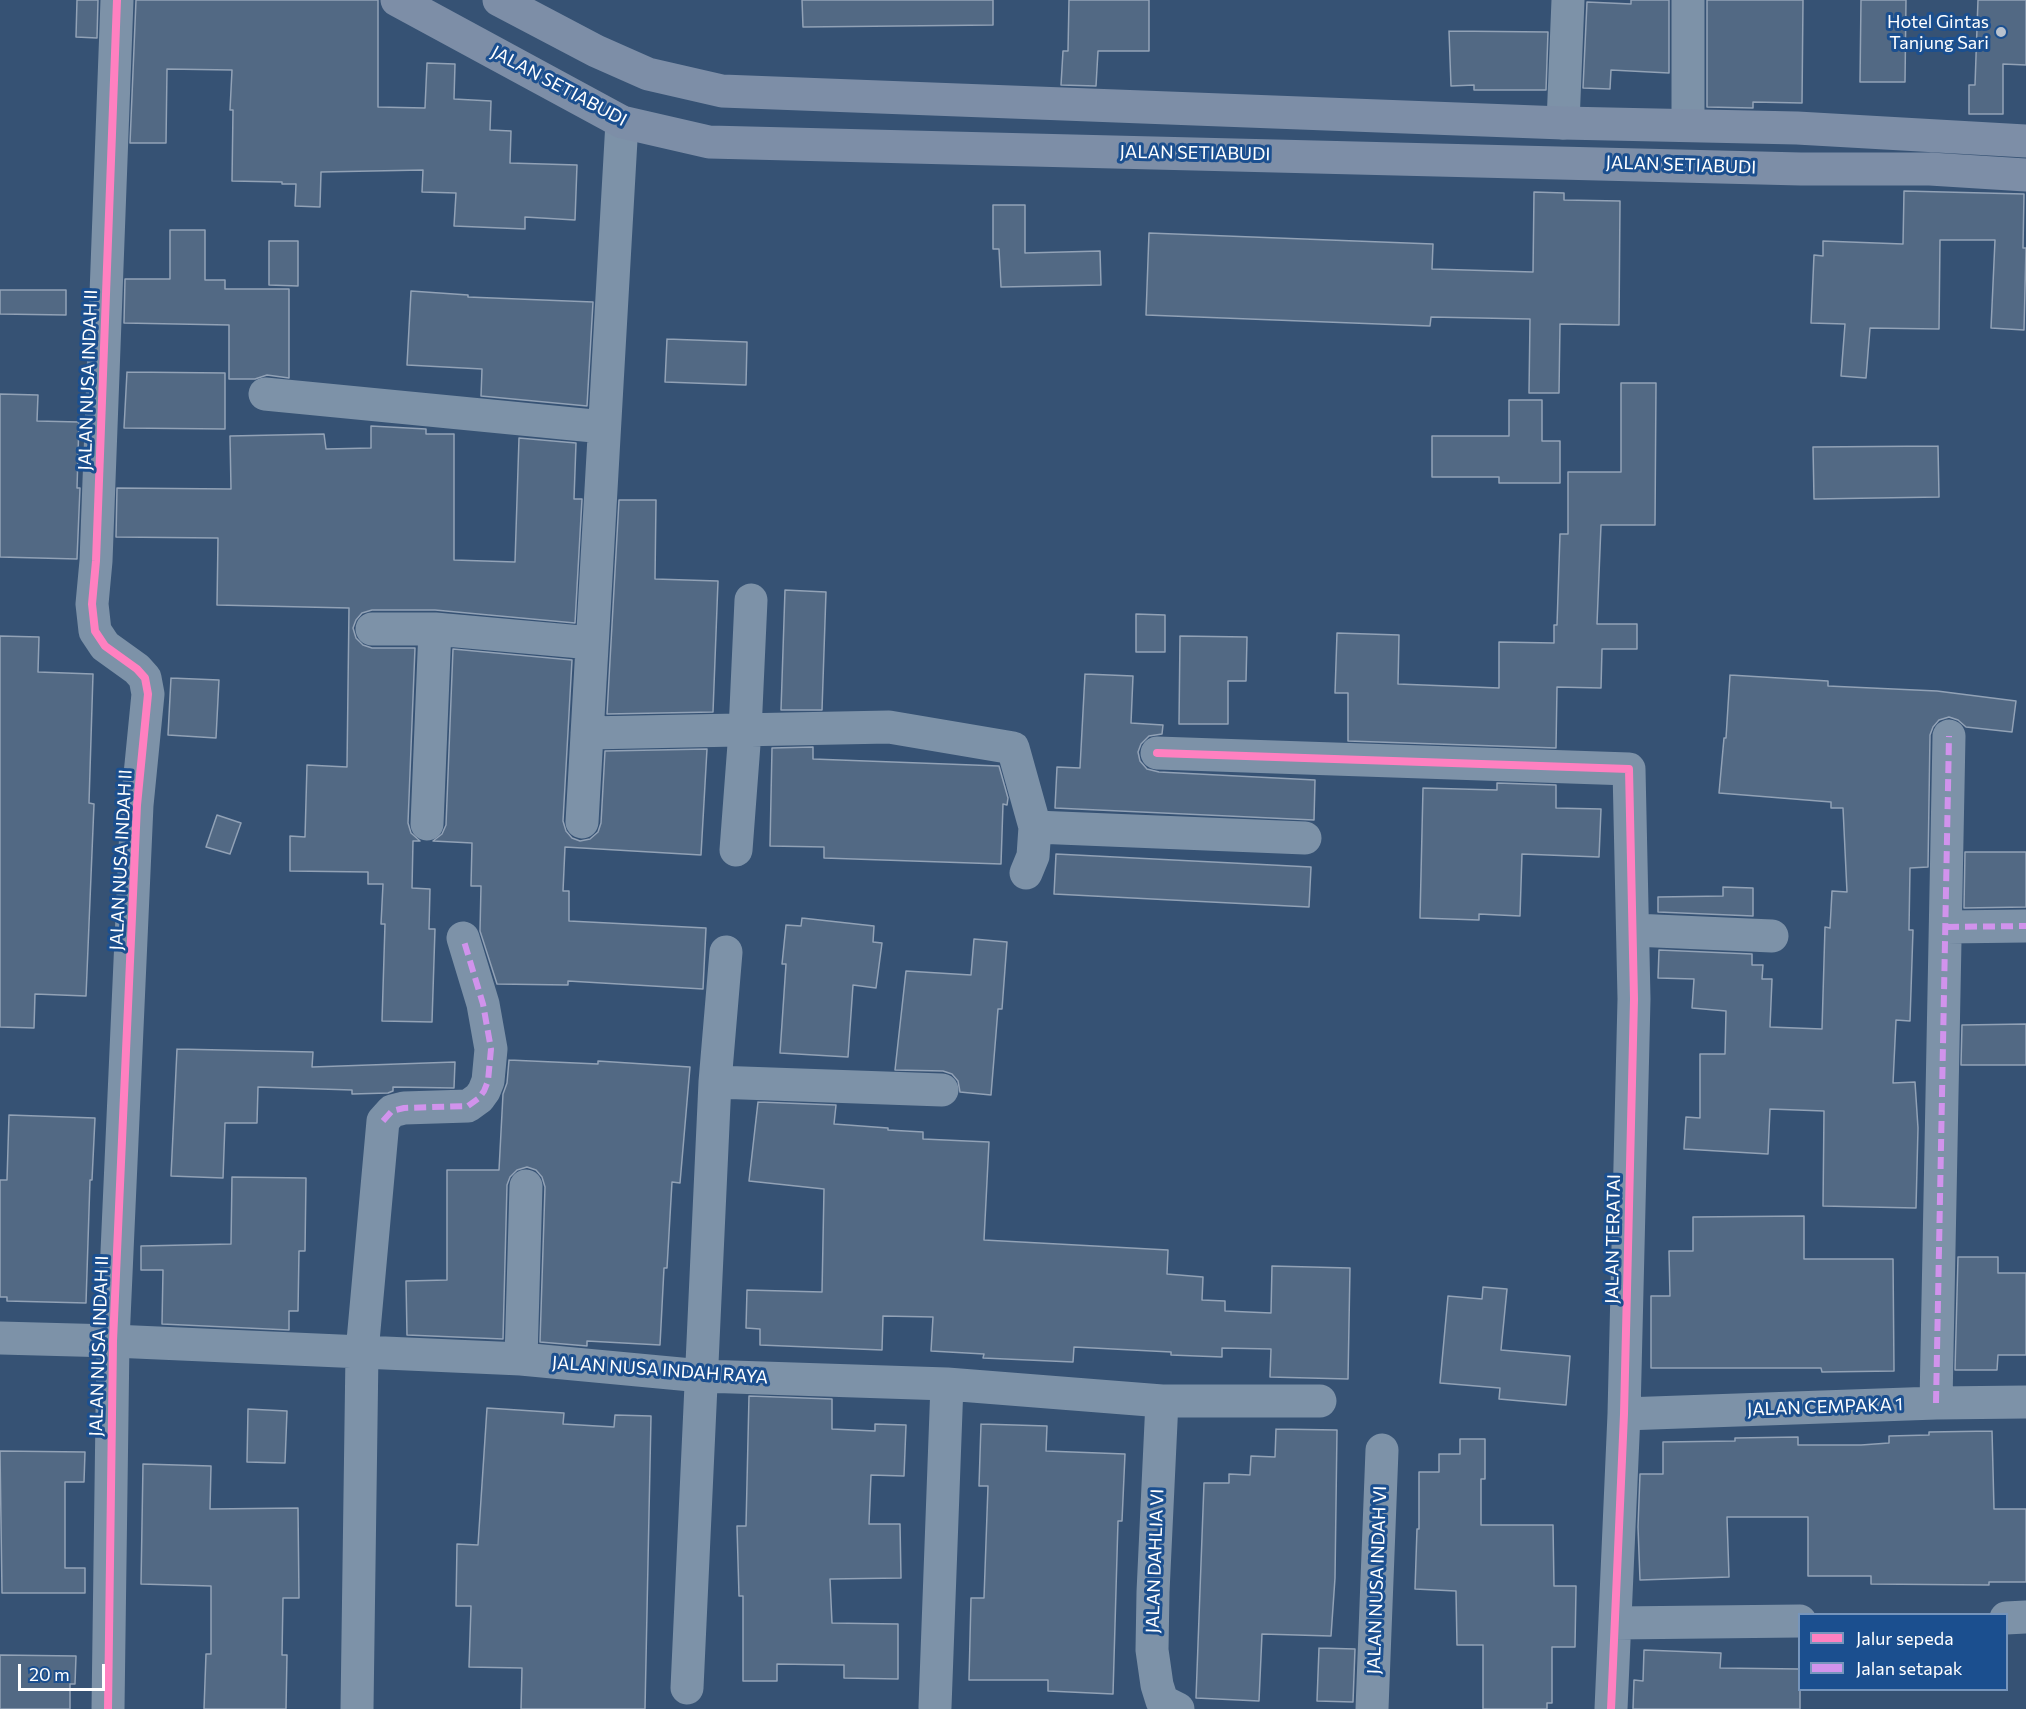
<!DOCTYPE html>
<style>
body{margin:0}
#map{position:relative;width:2026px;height:1709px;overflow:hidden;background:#365274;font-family:Commissioner,sans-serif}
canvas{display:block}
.legend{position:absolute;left:1798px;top:1613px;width:210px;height:78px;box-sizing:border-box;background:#1b4f8f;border:2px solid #7695bc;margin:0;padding:8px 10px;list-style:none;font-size:18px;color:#fff}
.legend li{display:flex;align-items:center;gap:12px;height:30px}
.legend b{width:30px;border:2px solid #7695bc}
.scale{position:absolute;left:18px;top:1664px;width:87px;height:27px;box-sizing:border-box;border:3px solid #fff;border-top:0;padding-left:8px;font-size:18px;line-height:21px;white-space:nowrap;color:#fff;-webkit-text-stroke:4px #1b4f8f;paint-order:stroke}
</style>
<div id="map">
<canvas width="2026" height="1709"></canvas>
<ul class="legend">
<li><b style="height:8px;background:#ff80c0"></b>Jalur sepeda</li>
<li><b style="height:8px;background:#d193ec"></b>Jalan setapak</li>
</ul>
<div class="scale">20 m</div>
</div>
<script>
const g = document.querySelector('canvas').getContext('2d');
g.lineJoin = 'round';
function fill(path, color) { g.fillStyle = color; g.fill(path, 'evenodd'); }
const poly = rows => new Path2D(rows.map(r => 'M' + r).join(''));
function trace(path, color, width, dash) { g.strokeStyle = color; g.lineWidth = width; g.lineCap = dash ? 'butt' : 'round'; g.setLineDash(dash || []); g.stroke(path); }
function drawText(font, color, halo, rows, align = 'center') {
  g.font = font + ' Commissioner,sans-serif'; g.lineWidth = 6; g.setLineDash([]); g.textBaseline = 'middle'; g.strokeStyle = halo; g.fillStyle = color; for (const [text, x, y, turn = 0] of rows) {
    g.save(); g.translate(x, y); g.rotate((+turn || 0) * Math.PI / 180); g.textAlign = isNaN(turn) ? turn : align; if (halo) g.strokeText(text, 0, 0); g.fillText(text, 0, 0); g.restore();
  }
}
const building = poly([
 [77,0,98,0,97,38,76,37,77,0],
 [136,0,378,0,378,107,425,108,427,63,455,64,454,99,491,101,490,130,511,131,510,163,577,165,575,220,525,217,525,229,454,226,456,193,422,192,423,170,321,172,320,207,295,206,296,184,282,184,282,182,232,181,233,110,230,110,232,70,167,69,166,143,130,143,136,0],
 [802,0,993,0,993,25,803,27,802,0],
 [1069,0,1149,0,1149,51,1098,51,1096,86,1061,85,1063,51,1068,51,1069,0],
 [1631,0,1669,0,1669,73,1611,70,1610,89,1583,88,1587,2,1631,4,1631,0],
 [1707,0,1803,0,1802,103,1753,102,1753,108,1707,107,1707,0],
 [1861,0,1906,0,1905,82,1860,82,1861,0],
 [1978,0,2026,0,2026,65,2003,64,2003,114,1969,114,1969,85,1975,85,1978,0],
 [1449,31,1548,32,1546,90,1474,90,1474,85,1451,86,1449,31],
 [1904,191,2024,194,2023,248,2026,248,2024,330,1991,328,1995,240,1940,240,1939,329,1870,328,1866,378,1841,376,1845,324,1811,323,1814,255,1823,256,1823,241,1903,244,1904,191],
 [1534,192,1564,193,1564,200,1620,201,1619,325,1560,324,1559,393,1529,393,1530,319,1431,317,1430,326,1146,315,1149,233,1433,244,1432,269,1533,272,1534,192],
 [993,205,1025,205,1025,253,1100,251,1101,285,1001,287,999,249,993,249,993,205],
 [170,230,205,230,205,280,225,280,225,289,289,289,289,378,267,375,255,379,229,379,229,325,124,323,125,279,170,279,170,230],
 [269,241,298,241,298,286,269,285,269,241],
 [0,290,66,290,66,315,0,314,0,290],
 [411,291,468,295,468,297,593,302,587,406,481,396,482,369,407,365,411,291],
 [667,339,747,342,746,385,665,382,667,339],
 [127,372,225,373,225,429,124,428,127,372],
 [1621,383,1656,383,1655,525,1601,525,1597,624,1637,624,1637,649,1602,649,1601,688,1557,687,1556,748,1348,741,1348,693,1335,693,1337,633,1399,635,1398,684,1499,688,1499,642,1554,643,1554,625,1557,625,1560,534,1568,534,1568,472,1621,472,1621,383],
 [0,394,38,395,37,421,79,422,77,488,80,488,77,559,0,557,0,394],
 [1509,400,1542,400,1542,441,1560,441,1560,483,1499,483,1499,477,1432,477,1432,436,1509,436,1509,400],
 [371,426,426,429,426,434,454,434,454,560,515,562,519,438,576,443,574,499,582,499,575,623,435,610,372,610,362,613,356,620,353,628,356,638,363,645,372,648,415,648,408,823,411,833,420,841,413,841,412,888,430,889,429,929,435,929,432,1022,382,1021,385,924,381,924,383,884,368,884,368,872,290,871,290,836,305,837,307,765,347,767,349,608,217,605,218,538,116,537,117,488,231,489,230,436,324,434,326,449,371,448,371,426],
 [1938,446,1939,497,1814,499,1813,447,1938,446],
 [619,500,656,500,655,579,718,581,713,712,607,714,619,500],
 [785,590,826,592,822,710,781,710,785,590],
 [1136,614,1165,615,1165,652,1136,652,1136,614],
 [0,636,39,637,38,672,93,674,89,803,94,804,86,996,35,994,34,1028,0,1027,0,636],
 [1180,636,1247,637,1246,681,1228,681,1228,724,1179,724,1180,636],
 [453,649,572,660,563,821,566,831,572,838,580,841,590,839,598,832,601,823,605,751,707,749,701,855,565,847,563,891,569,891,569,921,706,928,703,989,568,981,568,985,497,984,480,931,481,886,471,886,472,843,433,841,442,834,446,825,453,649],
 [1085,674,1133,676,1131,723,1163,725,1162,734,1149,736,1141,744,1138,752,1140,761,1147,769,1159,772,1315,780,1314,820,1055,808,1057,767,1080,768,1085,674],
 [1730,675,1828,681,1828,686,1937,691,2016,701,2012,732,1966,727,1958,720,1949,717,1939,720,1933,727,1930,735,1928,867,1910,868,1909,930,1913,930,1910,1021,1896,1020,1893,1083,1915,1082,1918,1128,1916,1208,1823,1206,1824,1111,1770,1109,1768,1154,1684,1149,1686,1117,1700,1118,1700,1054,1725,1054,1726,1011,1692,1008,1694,979,1658,978,1659,950,1752,954,1752,965,1763,965,1762,979,1772,979,1770,1027,1822,1029,1825,927,1830,928,1832,891,1847,892,1843,808,1831,808,1831,802,1719,793,1724,738,1726,738,1730,675],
 [171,678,219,680,216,738,168,735,171,678],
 [813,747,813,759,999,766,1008,798,1007,805,1003,804,1001,864,824,858,824,847,770,846,772,748,813,747],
 [1497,783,1556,785,1556,808,1601,809,1599,857,1522,854,1520,916,1479,914,1479,920,1420,918,1423,788,1497,790,1497,783],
 [217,815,241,823,230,854,206,847,217,815],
 [1965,852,2026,852,2026,907,1964,908,1965,852],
 [1056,854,1311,867,1309,907,1054,894,1056,854],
 [1723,887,1753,888,1753,916,1658,912,1658,897,1723,896,1723,887],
 [802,918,874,926,873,942,882,943,876,988,853,985,848,1057,780,1053,786,964,782,964,786,925,801,926,802,918],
 [974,939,1007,942,1002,1009,998,1009,991,1095,960,1092,958,1081,952,1074,943,1071,895,1070,906,971,971,975,974,939],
 [2026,1024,2026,1065,1961,1065,1962,1025,2026,1024],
 [177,1049,313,1052,312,1067,455,1062,454,1088,393,1087,393,1091,388,1093,352,1094,352,1090,258,1087,257,1123,225,1123,223,1178,171,1176,177,1049],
 [509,1060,598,1064,598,1061,690,1067,680,1183,672,1182,667,1268,664,1268,660,1345,587,1341,587,1346,540,1342,545,1187,542,1177,536,1170,527,1167,517,1170,510,1177,507,1185,503,1339,407,1335,406,1281,447,1280,447,1170,499,1170,503,1094,507,1083,509,1060],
 [758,1102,836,1105,834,1124,888,1128,888,1130,923,1132,923,1139,989,1142,984,1240,1168,1250,1167,1274,1203,1277,1202,1300,1225,1301,1225,1311,1271,1313,1272,1266,1350,1268,1348,1379,1270,1377,1271,1349,1222,1348,1222,1357,1171,1355,1171,1352,1074,1347,1073,1362,983,1358,984,1354,931,1351,933,1317,883,1316,882,1350,760,1345,760,1329,746,1328,747,1290,822,1292,824,1189,749,1181,758,1102],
 [9,1115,95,1118,92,1180,90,1180,86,1303,7,1301,7,1297,0,1297,0,1180,7,1180,9,1115],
 [232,1177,306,1178,305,1251,299,1251,298,1311,289,1311,289,1330,162,1324,163,1270,141,1270,141,1246,231,1244,232,1177],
 [1804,1216,1804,1259,1893,1259,1894,1371,1822,1372,1821,1368,1651,1368,1651,1296,1670,1296,1669,1251,1693,1251,1693,1217,1804,1216],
 [1958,1257,1998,1257,1998,1273,2026,1273,2026,1355,1998,1355,1997,1370,1955,1370,1958,1257],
 [1483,1287,1507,1289,1501,1350,1570,1356,1566,1405,1499,1399,1500,1388,1440,1383,1448,1296,1482,1299,1483,1287],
 [749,1396,832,1399,832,1429,875,1431,875,1424,906,1425,904,1476,871,1475,869,1524,900,1524,901,1578,830,1579,832,1623,898,1624,898,1679,844,1678,844,1665,777,1664,777,1681,743,1681,743,1596,739,1596,737,1526,746,1526,749,1396],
 [487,1408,564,1413,563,1424,614,1427,615,1415,651,1416,645,1709,521,1709,522,1668,469,1667,471,1606,456,1606,457,1544,478,1545,487,1408],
 [248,1409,287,1411,285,1463,247,1462,248,1409],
 [981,1424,1047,1426,1046,1451,1125,1454,1122,1521,1118,1521,1113,1694,1048,1691,1048,1680,969,1680,971,1598,984,1598,988,1486,979,1486,981,1424],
 [1276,1429,1337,1430,1335,1578,1331,1636,1262,1634,1259,1701,1196,1698,1204,1483,1229,1483,1229,1474,1250,1475,1251,1456,1275,1457,1276,1429],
 [1992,1431,1994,1509,2026,1509,2026,1582,1989,1582,1989,1585,1871,1584,1871,1576,1808,1576,1808,1517,1727,1517,1729,1577,1640,1580,1638,1527,1640,1474,1663,1474,1663,1442,1735,1441,1735,1438,1798,1437,1798,1445,1861,1445,1889,1443,1889,1436,1929,1435,1929,1432,1992,1431],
 [1460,1439,1485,1439,1485,1479,1481,1479,1481,1525,1553,1525,1554,1586,1576,1586,1575,1647,1552,1647,1552,1703,1547,1703,1547,1709,1483,1709,1483,1645,1457,1645,1456,1591,1415,1589,1417,1529,1419,1529,1419,1472,1439,1472,1439,1454,1460,1454,1460,1439],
 [0,1451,85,1452,84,1482,65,1482,65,1568,85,1568,85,1593,2,1593,0,1451],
 [143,1464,211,1466,210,1509,298,1508,299,1598,283,1598,282,1655,287,1655,286,1709,204,1709,206,1654,211,1654,211,1586,141,1584,143,1464],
 [1319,1648,1355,1649,1353,1702,1317,1701,1319,1648],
 [1644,1650,1721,1653,1720,1668,1800,1669,1800,1709,1633,1709,1634,1680,1643,1681,1644,1650],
 [0,1655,76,1656,75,1684,70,1684,70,1709,0,1709,0,1655]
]);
fill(building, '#526984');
trace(building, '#92a2b6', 1.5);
trace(poly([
 [1688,0,1688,124],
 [1563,123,1568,0],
 [265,394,604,427],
 [372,629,435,629,592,643],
 [587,733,889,727,1013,748,1035,827,1033,856,1026,873],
 [1157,753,1629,769,1634,999,1624,1414,1611,1709],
 [582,822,622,122],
 [427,824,435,629],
 [1035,827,1305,838],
 [736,850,745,731,751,600],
 [1947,927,2026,926],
 [1633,930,1772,936],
 [715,1082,942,1090],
 [0,1338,113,1341,521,1359,702,1376,947,1384,1162,1401,1320,1401],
 [521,1359,526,1186],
 [1162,1401,1153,1592,1152,1650,1157,1685,1162,1701,1178,1709],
 [1936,1403,1949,736],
 [1624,1414,1936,1403,2026,1402],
 [2006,1618,2026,1617],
 [1615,1623,1800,1621],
 [687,1688,715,1082,726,952],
 [935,1707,947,1384],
 [108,1709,113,1341,137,805,148,694,145,678,137,669,105,646,95,631,92,604,96,561,117,0],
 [357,1709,362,1352,383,1121,392,1111,404,1108,468,1106,479,1098,484,1091,488,1081,491,1049,483,1004,463,938],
 [1372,1709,1382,1450]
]), '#7d92a8', 33);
trace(poly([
 [397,0,622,122,709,142,1801,169,1930,169,2026,175],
 [499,0,596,51,648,74,722,91,1563,123,1797,128,2026,141]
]), '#7d8ea7', 33);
trace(poly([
 [1947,927,2026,926],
 [383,1121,392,1111,404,1108,468,1106,479,1098,484,1091,488,1081,491,1049,483,1004,463,938],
 [1936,1403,1949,736]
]), '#d193ec', 6, [12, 6]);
trace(poly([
 [1157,753,1629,769,1634,999,1624,1414,1611,1709],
 [108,1709,113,1341,137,805,148,694,145,678,137,669,105,646,95,631,92,604,96,561,117,0]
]), '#ff80c0', 8);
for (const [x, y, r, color] of [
 [2001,32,6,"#b9c2ce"]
]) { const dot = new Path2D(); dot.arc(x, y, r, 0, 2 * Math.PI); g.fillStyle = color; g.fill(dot); trace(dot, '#1b4f8f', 2); }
drawText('18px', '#fff', '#1b4f8f', [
 ["Hotel Gintas",1989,22],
 ["Tanjung Sari",1989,43]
], 'right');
drawText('18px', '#fff', '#1b4f8f', [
 ["JALAN SETIABUDI",559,86,28],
 ["JALAN SETIABUDI",1195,153,1],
 ["JALAN SETIABUDI",1681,165,2],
 ["JALAN NUSA INDAH II",88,380,-88],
 ["JALAN NUSA INDAH II",121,860,-87],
 ["JALAN TERATAI",1613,1239,-89],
 ["JALAN NUSA INDAH II",99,1346,-88],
 ["JALAN NUSA INDAH RAYA",660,1370,4],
 ["JALAN CEMPAKA 1",1825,1407,-2],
 ["JALAN DAHLIA VI",1155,1561,-88],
 ["JALAN NUSA INDAH VI",1377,1580,-88]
]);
</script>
